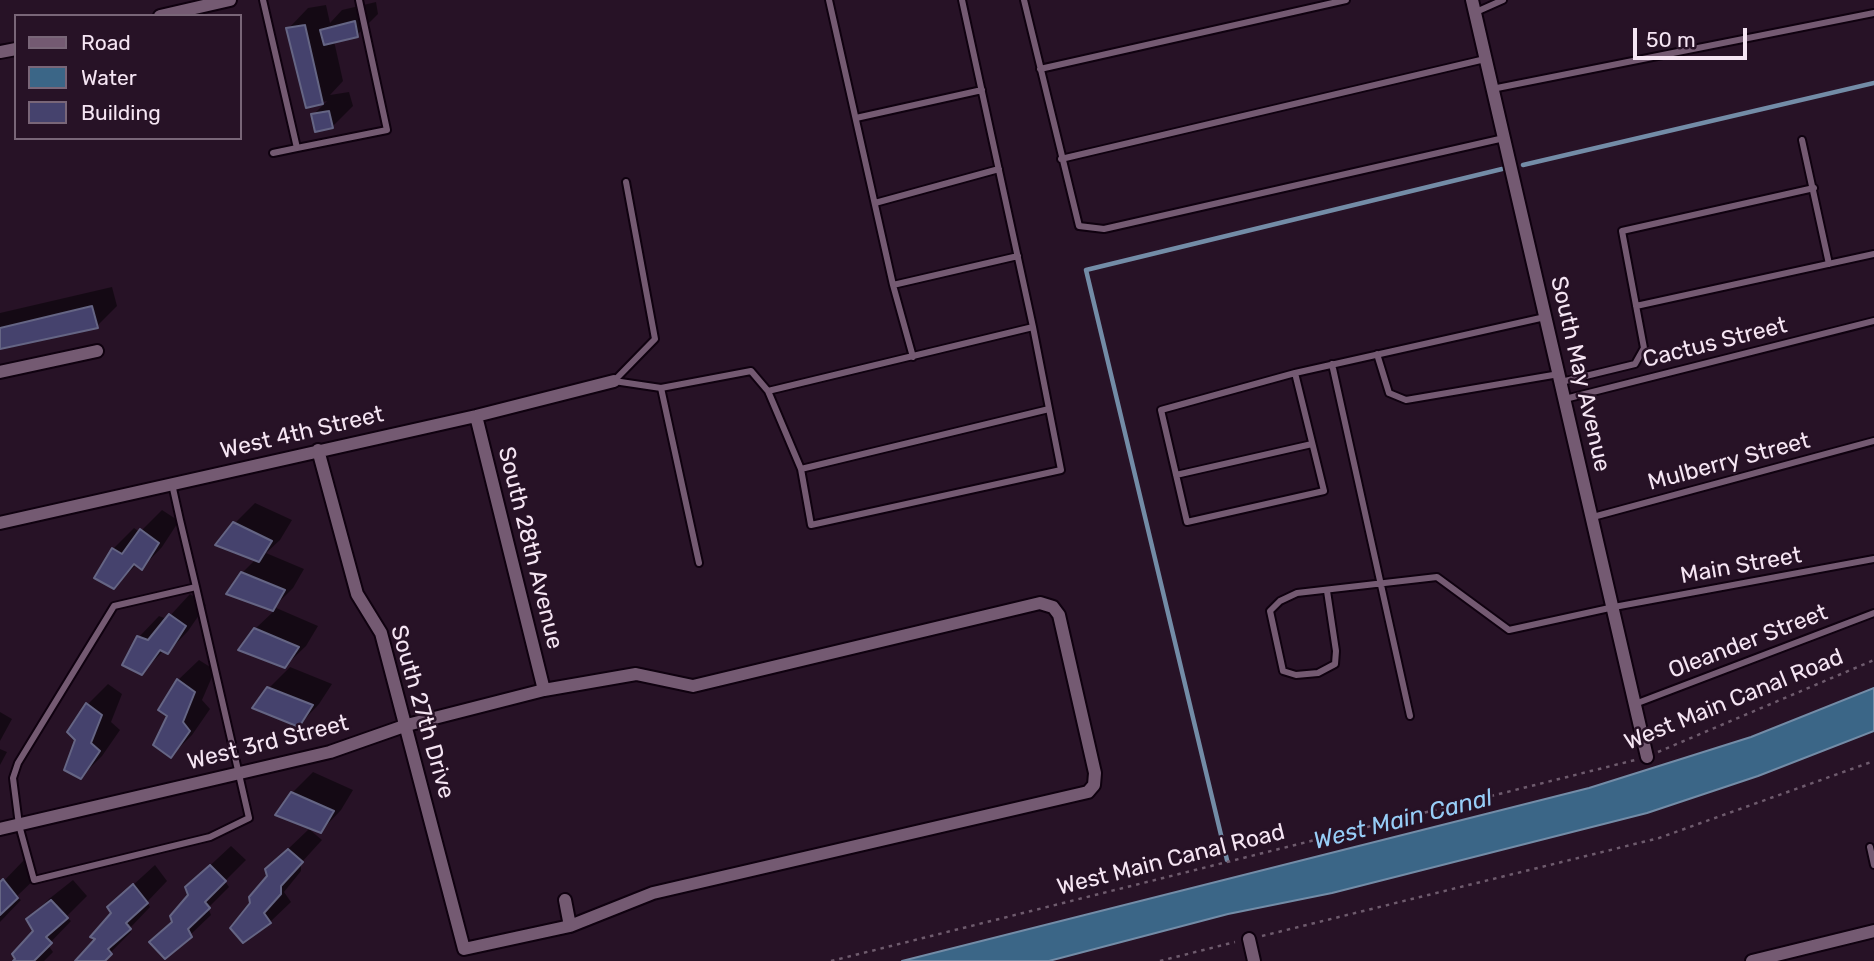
<!DOCTYPE html>
<style>
body{margin:0}
#map{position:relative;width:1874px;height:961px;overflow:hidden;background:#271226;font-family:Rubik,sans-serif}
canvas{display:block}
.legend{position:absolute;left:14px;top:14px;width:228px;height:126px;box-sizing:border-box;background:#271226;border:2px solid #796678;margin:0;padding:9px 12px;list-style:none;font-size:21px;color:#f5e5f3}
.legend li{display:flex;align-items:center;gap:14px;height:35px}
.legend b{width:35px;border:2px solid #796678}
.scale{position:absolute;left:1633px;top:28px;width:114px;height:32px;box-sizing:border-box;border:4px solid #f5e5f3;border-top:0;padding-left:9px;font-size:21px;line-height:24px;white-space:nowrap;color:#f5e5f3;-webkit-text-stroke:5px #271226;paint-order:stroke}
</style>
<div id="map">
<canvas width="1874" height="961"></canvas>
<ul class="legend">
<li><b style="height:9px;background:#745a72"></b>Road</li>
<li><b style="height:19px;background:#3b6687"></b>Water</li>
<li><b style="height:19px;background:#45426d"></b>Building</li>
</ul>
<div class="scale">50 m</div>
</div>
<script>
const g = document.querySelector('canvas').getContext('2d');
g.lineJoin = 'round';
function fill(path, color) { g.fillStyle = color; g.fill(path, 'evenodd'); }
const poly = rows => new Path2D(rows.map(r => 'M' + r).join(''));
function trace(path, color, width, dash) { g.strokeStyle = color; g.lineWidth = width; g.lineCap = dash ? 'butt' : 'round'; g.setLineDash(dash || []); g.stroke(path); }
function drawText(font, color, halo, rows, align = 'center') {
  g.font = font + ' Rubik,sans-serif'; g.lineWidth = 5; g.setLineDash([]); g.textBaseline = 'middle'; g.strokeStyle = halo; g.fillStyle = color; for (const [text, x, y, turn = 0] of rows) {
    g.save(); g.translate(x, y); g.rotate((+turn || 0) * Math.PI / 180); g.textAlign = isNaN(turn) ? turn : align; if (halo) g.strokeText(text, 0, 0); g.fillText(text, 0, 0); g.restore();
  }
}
const water = poly([
 [1874,688,1874,731,1758,776,1647,813,1332,893,1228,914,1049,961,902,961,1589,788,1751,737,1874,688]
]);
fill(water, '#3b6687');
trace(water, '#738ca7', 2);
fill(poly([
 [376,2,378,14,357,35,334,41,343,81,330,95,349,92,353,106,332,127,313,115,327,101,308,106,288,29,308,8,326,5,330,23,342,10],
 [112,287,117,306,97,326,0,347,0,313],
 [255,503,292,520,280,540,266,553,304,569,293,588,274,607,318,626,306,646,285,666,255,629,275,610,229,593,242,573,256,559,234,524],
 [162,510,179,521,162,547,142,568,137,564,114,587,97,577,113,549,134,528,140,532],
 [190,594,206,605,188,631,168,652,164,650,142,673,139,637,159,616,167,619],
 [199,660,215,670,202,700,210,709,192,735,171,756,169,715,178,680],
 [290,667,332,684,319,704,299,725,255,707,269,688],
 [108,684,122,694,111,722,120,730,102,756,81,777,77,739,88,704],
 [0,712,12,719,0,741],
 [0,749,7,752,0,765],
 [313,772,353,790,341,810,321,831,292,793],
 [309,829,322,840,301,863,301,871,284,892,291,902,270,922,251,904,269,876,267,869],
 [231,846,246,860,225,881,229,887,208,908,211,915,190,935,151,942,173,921,190,895,187,887],
 [24,860,38,876,16,897,21,900,0,922,0,885],
 [155,865,167,881,147,902,150,907,129,929,131,932,102,961,77,961,98,939,113,913,109,907],
 [73,880,87,896,66,917,71,921,48,945,53,952,44,961,15,961,35,931,28,920,49,899]
]), '#0007');
trace(poly([
 [1523,165,1874,83],
 [1227,860,1086,270,1502,169]
]), '#738ca7', 4.5);
const building = poly([
 [355,21,358,37,324,45,320,30,355,21],
 [305,25,323,104,306,108,286,28,305,25],
 [329,111,333,128,315,132,311,114,329,111],
 [92,306,98,328,0,349,0,328,92,306],
 [233,522,272,541,259,562,215,545,233,522],
 [140,529,159,543,142,570,134,564,114,589,94,578,112,548,122,554,140,529],
 [241,572,285,590,273,611,226,594,241,572],
 [169,614,186,626,168,654,160,650,142,675,122,665,137,636,148,640,169,614],
 [254,628,299,647,285,668,238,650,254,628],
 [177,679,195,692,183,722,190,731,171,758,153,745,167,716,158,710,177,679],
 [267,687,313,705,299,727,252,708,267,687],
 [86,703,102,715,91,743,100,751,81,779,64,770,75,740,67,732,86,703],
 [291,792,334,811,321,833,275,815,291,792],
 [288,849,303,862,281,886,281,894,264,913,271,923,243,943,230,928,250,903,249,897,267,876,265,869,288,849],
 [210,865,226,881,205,902,210,908,188,929,192,937,165,959,149,942,172,922,170,916,188,895,185,887,210,865],
 [3,879,18,898,0,915,0,882,3,879],
 [133,884,148,903,126,923,131,929,108,949,112,954,105,961,75,961,95,939,90,937,111,913,107,907,133,884],
 [51,900,68,918,46,937,52,943,34,961,13,961,15,959,12,954,33,931,26,919,51,900]
]);
fill(building, '#45426d');
trace(building, '#656584', 2);
const service = poly([
 [263,0,297,148,387,130,359,0],
 [829,0,893,285,1018,256],
 [1024,0,1079,226,1104,229,1504,138],
 [1476,12,1503,0],
 [1040,69,1346,0],
 [1492,89,1874,13],
 [856,118,982,90],
 [1802,140,1829,264],
 [273,153,297,148],
 [1061,159,1485,59],
 [626,182,655,339,614,381,661,388,699,563],
 [875,203,999,169],
 [893,285,913,357],
 [1636,306,1874,254],
 [1377,354,1389,393,1406,400,1559,374],
 [1332,364,1410,716],
 [1295,373,1324,491,1187,522,1161,410,1295,373,1545,317],
 [1561,382,1635,364,1644,348,1622,231,1814,188],
 [661,388,751,371,768,391,801,469,811,525,1061,470,1033,327,962,0],
 [768,391,1033,327],
 [1565,399,1874,321],
 [801,469,1049,409],
 [1176,475,1312,444],
 [172,484,180,520,196,587,249,818,210,837,34,880,19,825,13,778,18,763,114,606,196,587],
 [1593,517,1874,441],
 [1327,591,1336,651,1335,664,1318,673,1296,675,1283,671,1270,611,1280,601,1297,593,1437,577,1509,630,1614,607,1874,559],
 [1635,704,1874,613],
 [1870,847,1874,865]
]);
const minor = poly([
 [1472,0,1647,757],
 [160,16,230,0],
 [0,52,16,49],
 [0,372,97,351],
 [476,416,544,690],
 [318,450,357,594,381,633,464,949,570,926,565,900],
 [0,523,476,416,614,381],
 [0,829,330,752,407,725,544,690,636,674,693,686,1040,603,1053,607,1059,615,1095,773,1094,785,1088,792,653,893,570,926],
 [1249,939,1254,961],
 [1752,961,1874,931]
]);
trace(service, '#0f010f', 10);
trace(minor, '#0f010f', 16);
trace(poly([
 [1658,752,1874,660],
 [1262,936,1659,838,1874,761],
 [831,961,1635,760],
 [1160,961,1235,942]
]), '#6e5b6d', 2.5, [3.5, 5]);
trace(service, '#745a72', 6);
trace(minor, '#745a72', 12);
drawText('23px', '#f5e5f3', '#271226', [
 ["Cactus Street",1715,343,-14],
 ["South May Avenue",1580,374,77],
 ["West 4th Street",302,433,-13],
 ["Mulberry Street",1729,462,-15],
 ["South 28th Avenue",530,548,76],
 ["Main Street",1741,566,-10],
 ["Oleander Street",1748,642,-21],
 ["West Main Canal Road",1734,700,-22],
 ["South 27th Drive",422,712,74],
 ["West 3rd Street",268,743,-14],
 ["West Main Canal Road",1171,860,-14]
]);
drawText('italic 24px', '#97cdf7', '#271226', [
 ["West Main Canal",1403,820,-14]
]);
</script>
